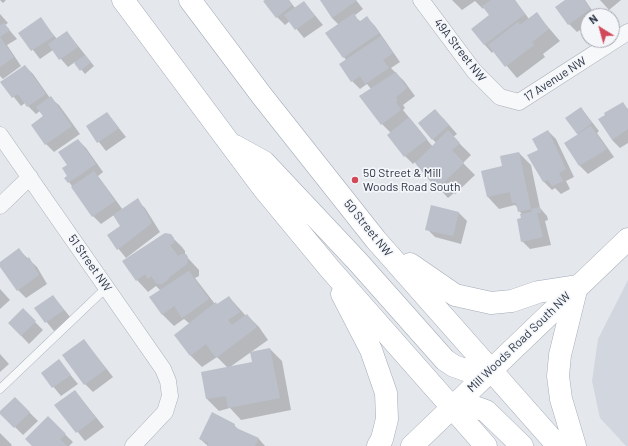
<!DOCTYPE html>
<style>
body{margin:0}
#map{position:relative;width:628px;height:446px;overflow:hidden;background:#e4e7ec;font-family:Barlow,sans-serif}
canvas{display:block}
.north{position:absolute;left:580px;top:8px;width:40px;height:40px;box-sizing:border-box;background:#f4f6f9;border:1px solid #a4a8b1;border-radius:50%;rotate:323deg;font-size:11px;font-weight:700;line-height:16px;text-align:center;color:#2b3445}
.north::after{content:'';display:block;margin:auto;width:14px;height:18px;background:#d1495b;clip-path:polygon(50% 0,100% 100%,50% 72%,0 100%)}
</style>
<div id="map">
<canvas width="628" height="446"></canvas>
<div class="north">N</div>
</div>
<script>
const g = document.querySelector('canvas').getContext('2d');
g.lineJoin = 'round';
function fill(path, color) { g.fillStyle = color; g.fill(path, 'evenodd'); }
const poly = rows => new Path2D(rows.map(r => 'M' + r).join(''));
function trace(path, color, width, dash) { g.strokeStyle = color; g.lineWidth = width; g.lineCap = dash ? 'butt' : 'round'; g.setLineDash(dash || []); g.stroke(path); }
function drawText(font, color, halo, rows, align = 'center') {
  g.font = font + ' Barlow,sans-serif'; g.lineWidth = 3.5; g.setLineDash([]); g.textBaseline = 'middle'; g.strokeStyle = halo; g.fillStyle = color; for (const [text, x, y, turn = 0] of rows) {
    g.save(); g.translate(x, y); g.rotate((+turn || 0) * Math.PI / 180); g.textAlign = isNaN(turn) ? turn : align; if (halo) g.strokeText(text, 0, 0); g.fillText(text, 0, 0); g.restore();
  }
}
fill(poly([
 [628,280,628,446,626,446,600,418,592,381,598,339]
]), '#d2d6de');
fill(poly([
 [0,0,6,0,3,3],
 [267,0,289,0,295,8,304,2,323,25,304,38,290,21,285,25,277,17],
 [321,0,356,0,363,9,354,16,361,22,367,18,375,26,400,62,391,68,404,81,415,96,403,105,405,108,403,110,433,147,436,143,419,124,443,118,457,134,453,137,471,155,463,163,475,175,455,194,454,193,448,198,415,162,413,164,405,156,391,133,382,124,371,89,367,84,360,89,352,81,346,60,327,33,339,25,332,18],
 [452,0,515,0,529,19,536,13,560,41,543,54,545,57,517,78,494,51,492,53,484,44,490,15,484,7,483,9,475,1,462,10],
 [566,0,585,0,596,16,588,16,588,25,577,32,569,24],
 [600,0,621,0,609,10],
 [0,14,8,23,5,25,17,39,7,45,21,66,3,79,0,76],
 [40,19,57,39,67,32,94,66,85,74,75,62,68,67,53,50,40,59,20,33],
 [25,66,33,74,50,98,59,105,80,134,54,152,46,144,44,117,40,111,36,114,25,103,21,106,2,82],
 [623,104,628,109,628,143,620,148,612,140],
 [581,108,599,131,597,133,614,157,588,174,580,166,566,144,579,135,577,134],
 [107,113,126,137,106,151,87,127],
 [548,131,556,139,574,177,566,181,570,189,561,194,555,188,552,190,544,182,540,174,539,150],
 [78,140,86,148,103,172,98,176,123,210,137,200,145,208,160,232,126,258,108,236,122,227,114,215,101,224,93,216,69,182,68,165],
 [519,153,531,165,540,208,547,216,548,220,545,221,551,245,530,249,522,241,522,215,518,208,515,205,499,209,488,197,482,172,503,167],
 [459,213,467,221,461,244,435,237,427,229],
 [162,235,170,235,182,247,185,251,185,255,199,270,199,276,195,278,215,304,218,305,229,297,246,316,247,315,259,327,268,340,230,367,253,363,270,349,282,361,291,410,241,420,230,408,219,411,207,399,228,368,217,357,202,367,191,356,190,324,184,319,174,326,162,314,161,291,156,286,148,292,137,280,124,262],
 [19,250,37,267,47,284,26,298,18,290,0,265,0,263],
 [0,289,10,300,0,309],
 [53,296,71,318,54,331,35,308],
 [23,310,43,330,29,344,9,323],
 [84,340,113,377,93,392,85,384],
 [0,354,9,364,0,372],
 [59,361,78,384,61,396,42,373],
 [75,391,104,427,85,441,56,405],
 [15,398,38,421,23,435,0,412],
 [48,418,73,442,69,446,33,446],
 [234,425,240,431,259,439,265,446,208,446,200,439],
 [0,433,12,445,11,446,0,446]
]), '#0003');
fill(poly([
 [265,0,288,0,292,5,276,18,263,1],
 [320,0,355,0,356,1,332,18],
 [491,0,514,0,525,14,484,45,471,29,489,15,482,6],
 [565,0,584,0,590,9,568,25,555,7],
 [304,1,315,16,295,30,284,15],
 [537,12,549,29,532,42,534,45,505,67,488,45,518,22,520,25],
 [354,13,359,22,367,16,379,33,343,58,325,33],
 [41,17,54,36,31,51,18,33],
 [4,23,10,30,0,37,14,57,0,67,0,25],
 [67,31,78,47,59,60,48,44],
 [381,36,393,53,383,60,389,68,365,84,360,76,351,82,339,64],
 [85,55,91,62,80,71,74,63],
 [25,65,46,94,27,107,18,94,12,98,0,82],
 [396,72,407,88,396,97,398,100,396,102,401,110,381,125,359,96],
 [51,96,72,126,45,145,31,125,43,116,36,107],
 [623,102,628,110,628,129,612,140,598,119,605,115,604,113],
 [581,107,592,123,577,134,565,118],
 [435,109,449,125,432,140,418,123],
 [107,112,119,128,97,143,86,126],
 [409,117,427,139,404,157,387,135],
 [591,126,607,149,579,166,564,143],
 [448,130,460,143,452,150,464,163,443,183,442,182,435,187,415,163],
 [548,130,566,169,559,173,563,181,552,186,548,180,543,182,527,155,538,150,532,139],
 [78,139,96,164,68,183,64,178,67,176,62,168,67,165,58,152],
 [519,152,531,209,518,212,516,203,512,203,510,192,487,197,481,171,502,166,500,156],
 [94,171,115,201,92,217,71,187],
 [138,198,152,223,117,250,107,235,120,226,113,215],
 [431,205,459,212,453,236,425,230],
 [540,207,541,213,537,213,543,237,521,242,517,219,521,218,520,214,532,212,531,209],
 [165,233,171,234,174,238,174,243,170,245,178,256,181,254,186,254,188,257,187,264,168,278,169,279,162,284,157,284,151,276,148,279,145,274,136,281,122,261],
 [19,248,27,259,29,257,39,275,17,291,0,267,0,262],
 [189,271,209,299,182,318,174,306,162,315,149,297],
 [53,295,64,310,45,323,34,308],
 [229,296,240,312,228,320,232,325,247,314,257,327,216,358,206,344,190,356,174,335,216,302,217,304],
 [23,308,36,321,21,336,8,323],
 [84,339,106,369,84,385,62,355],
 [270,348,280,398,228,408,226,396,206,399,201,372,252,362,250,352],
 [59,359,71,375,52,388,41,373],
 [75,390,96,418,76,433,54,405],
 [15,397,30,412,14,428,0,414,0,411],
 [212,412,235,424,234,427,259,438,255,446,207,446,209,443,199,439],
 [48,416,66,434,60,439,67,446,32,446,25,439]
]), '#bbc0ca');
const lane = poly([
 [0,389,107,287]
]);
const street = poly([
 [421,0,474,71,500,97,519,102,628,32],
 [0,135,163,369,168,381,170,396,165,412,133,446],
 [0,206,30,177]
]);
const secondary = poly([
 [412,446,628,239]
]);
const primary = poly([
 [123,0,263,188,330,269,486,446],
 [190,0,262,96,376,240,558,446],
 [235,146,264,162,358,262,445,360,454,366,474,373,490,370],
 [410,264,455,295,491,303,512,301,538,292,577,286,560,355,558,376,561,399,575,446],
 [342,294,371,350,386,393,387,419,382,439,378,446],
 [451,407,475,407,486,411,522,446]
]);
trace(lane, '#a9aeb7', 9);
trace(street, '#a9aeb7', 17);
trace(secondary, '#a9aeb7', 23);
trace(primary, '#a3abb8', 23);
trace(lane, '#f7f8fa', 8);
trace(street, '#f7f8fa', 16);
trace(secondary, '#fff', 22);
trace(primary, '#fff', 22);
for (const [x, y, r, color] of [
 [355,180,4,"#d1495b"]
]) { const dot = new Path2D(); dot.arc(x, y, r, 0, 2 * Math.PI); g.fillStyle = color; g.fill(dot); trace(dot, '#f4f6f9', 1.5); }
drawText('12px', '#2b3445', '#f4f6f9', [
 ["49A Street NW",460,50,52],
 ["17 Avenue NW",555,79,-33],
 ["50 Street NW",368,228,51],
 ["51 Street NW",90,263,55],
 ["Mill Woods Road South NW",519,342,-44]
]);
drawText('12px', '#2b3445', '#f4f6f9', [
 ["50 Street & Mill",363,173],
 ["Woods Road South",363,187]
], 'left');
</script>
